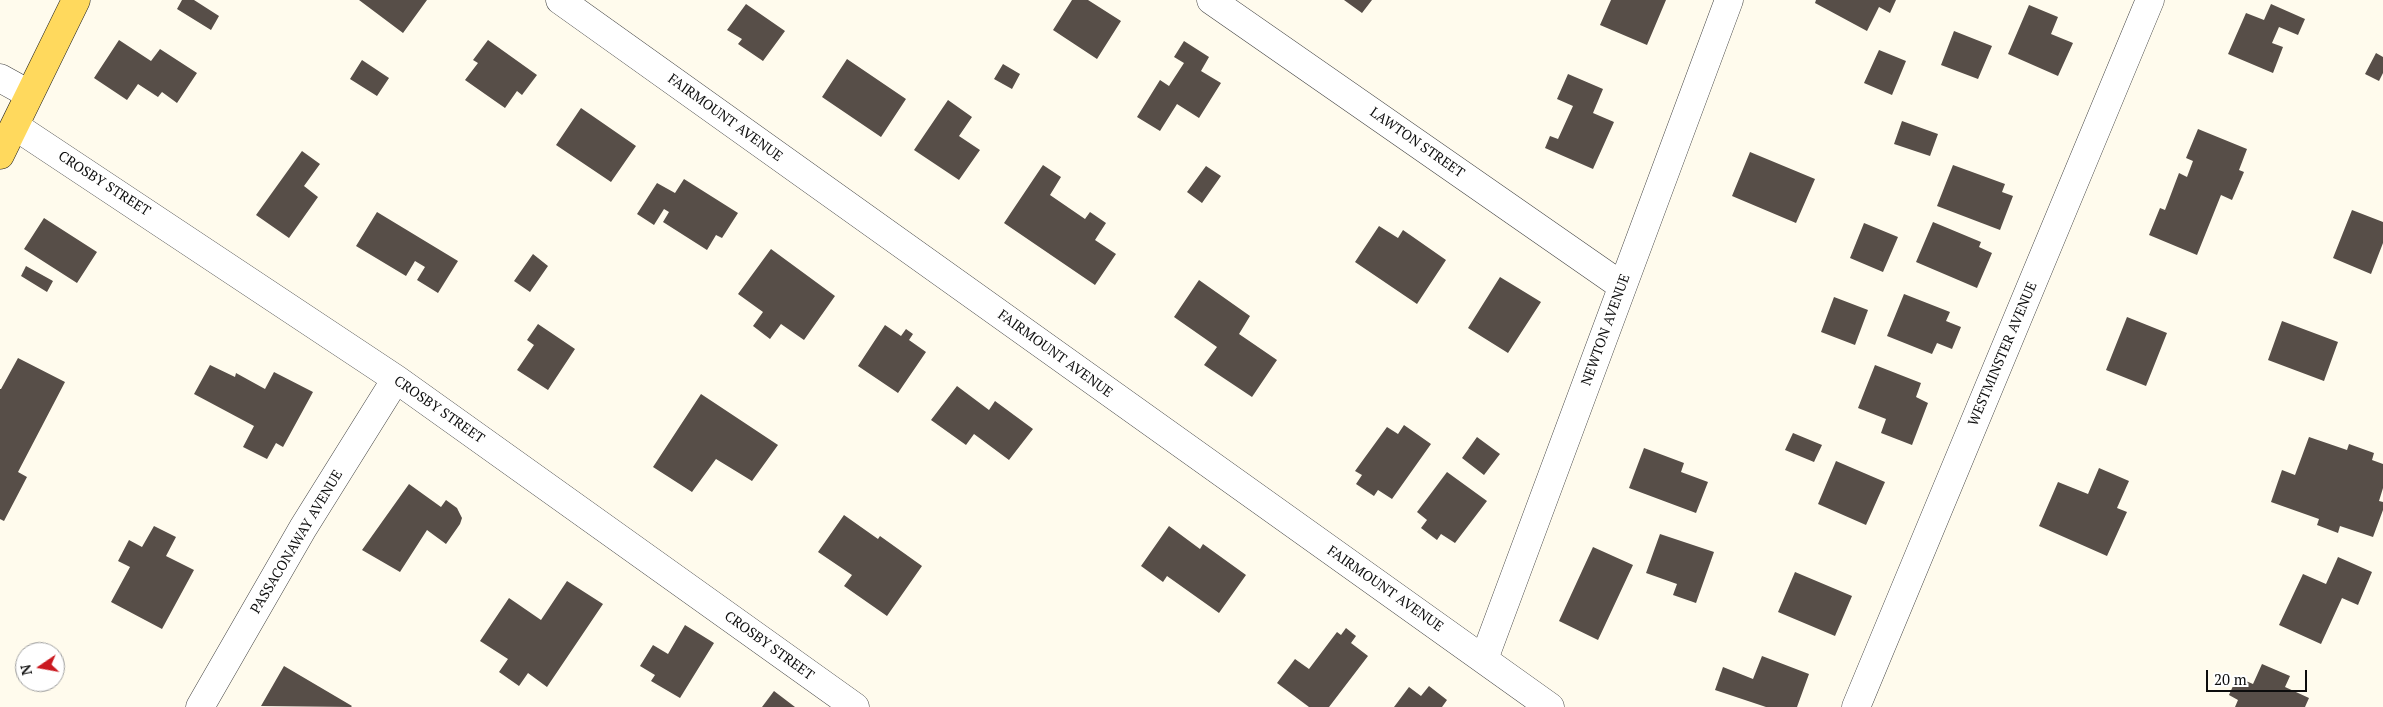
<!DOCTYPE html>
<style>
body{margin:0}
#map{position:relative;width:2383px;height:707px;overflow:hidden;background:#fffbed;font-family:"PT Serif",serif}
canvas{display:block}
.north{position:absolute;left:15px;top:642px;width:50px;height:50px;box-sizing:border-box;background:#fff;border:1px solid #9e9e9e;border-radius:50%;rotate:258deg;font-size:14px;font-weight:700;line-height:20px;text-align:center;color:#0d0d0d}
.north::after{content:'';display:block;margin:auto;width:18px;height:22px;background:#ca181f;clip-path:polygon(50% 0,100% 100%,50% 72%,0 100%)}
.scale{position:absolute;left:2206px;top:670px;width:101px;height:22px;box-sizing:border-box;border:2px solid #0d0d0d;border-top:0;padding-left:6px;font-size:15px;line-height:18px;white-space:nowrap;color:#0d0d0d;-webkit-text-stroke:4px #fff;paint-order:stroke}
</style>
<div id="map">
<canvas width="2383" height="707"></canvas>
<div class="north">N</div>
<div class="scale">20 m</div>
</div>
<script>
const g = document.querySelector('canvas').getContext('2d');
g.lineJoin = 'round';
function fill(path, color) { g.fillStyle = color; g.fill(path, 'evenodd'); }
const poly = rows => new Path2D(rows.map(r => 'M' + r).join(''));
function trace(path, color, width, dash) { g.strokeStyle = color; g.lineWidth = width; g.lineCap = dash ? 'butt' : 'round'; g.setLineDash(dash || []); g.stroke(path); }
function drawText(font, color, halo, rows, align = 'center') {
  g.font = font + ' "PT Serif",serif'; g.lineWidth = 5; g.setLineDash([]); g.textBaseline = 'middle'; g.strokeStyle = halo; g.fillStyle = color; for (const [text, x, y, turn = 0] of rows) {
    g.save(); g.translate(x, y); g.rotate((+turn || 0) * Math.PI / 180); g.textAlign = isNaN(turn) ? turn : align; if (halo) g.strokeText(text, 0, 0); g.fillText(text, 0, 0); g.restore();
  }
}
fill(poly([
 [182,0,194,0,219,16,211,30,177,9],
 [359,0,427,0,403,33],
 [1072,0,1088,0,1121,21,1097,59,1053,30],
 [1344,0,1372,0,1362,13],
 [1611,0,1666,0,1647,45,1600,25],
 [1816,0,1896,0,1890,13,1879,7,1867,31,1815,3],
 [746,4,785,31,763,61,738,44,742,39,727,30],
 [2271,4,2305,19,2298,35,2279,27,2272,43,2283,47,2273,73,2228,54,2246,13,2264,20],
 [2029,5,2058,17,2051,34,2073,43,2058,76,2008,54],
 [1954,31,1992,46,1978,79,1941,65],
 [119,40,151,61,160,49,197,73,177,103,162,92,158,97,138,84,127,100,94,78],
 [488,40,537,75,522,95,517,91,505,108,465,80,478,63,473,60],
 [1184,41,1209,57,1201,71,1221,83,1199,118,1177,104,1160,131,1137,117,1160,80,1169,86,1184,63,1174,57],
 [1879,50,1906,61,1892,95,1864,83],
 [2376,53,2383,57,2383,73,2379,81,2365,74],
 [847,59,906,99,881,137,822,97],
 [362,60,389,78,377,96,350,79],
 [1003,64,1020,74,1012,89,994,79],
 [1568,74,1603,89,1593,113,1614,122,1593,169,1545,148,1550,136,1558,139,1573,106,1557,99],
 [948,100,972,117,959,136,980,150,959,180,914,150],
 [581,108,636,146,611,182,556,145],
 [1902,121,1938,134,1930,156,1894,144],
 [2198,129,2247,149,2239,170,2244,172,2232,200,2221,195,2197,255,2149,235,2160,208,2165,210,2179,173,2187,177,2193,161,2186,158],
 [302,151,320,164,304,186,318,197,289,238,256,215],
 [1750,152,1815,179,1796,223,1732,196],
 [1043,165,1061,177,1050,195,1085,219,1090,212,1106,223,1095,240,1116,254,1095,285,1004,223],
 [1953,165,2005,184,2002,192,2013,196,2000,230,1937,206],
 [1206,166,1221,176,1202,203,1187,192],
 [684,179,738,213,722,238,716,235,707,250,663,222,669,212,664,209,654,225,637,214,657,183,675,193],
 [2352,210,2383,222,2383,243,2371,274,2333,258],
 [377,212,458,261,438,293,417,280,425,267,415,261,406,276,356,246],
 [44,218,97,252,77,283,24,249],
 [1933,222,1981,242,1979,247,1992,253,1977,288,1916,262],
 [1864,223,1898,237,1883,272,1850,258],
 [1379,226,1398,238,1403,230,1446,260,1417,304,1355,262],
 [771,249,835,296,804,340,781,324,770,339,753,326,763,312,738,294],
 [533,254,548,266,530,292,514,281],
 [26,266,53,281,47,292,21,276],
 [1500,277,1541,302,1508,353,1468,328],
 [1199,280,1250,316,1239,334,1277,360,1252,397,1204,365,1217,347,1174,317],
 [1904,294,1950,312,1946,321,1961,327,1952,349,1937,343,1932,354,1887,336],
 [1834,297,1868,310,1855,345,1821,332],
 [2127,317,2167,333,2146,386,2106,370],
 [2282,321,2338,342,2324,381,2268,360],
 [538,324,575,349,548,390,517,370,534,345,527,340],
 [885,325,901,336,906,329,913,334,909,340,926,352,898,393,858,366],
 [18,358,65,382,18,472,27,477,4,521,0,519,0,389,1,389],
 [210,365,235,377,236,373,265,389,274,372,313,392,283,447,276,443,267,459,243,447,254,426,194,394],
 [1875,365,1921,383,1916,397,1928,403,1912,445,1881,433,1886,419,1858,408],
 [957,386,989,410,995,401,1033,429,1009,460,974,434,966,445,931,420],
 [701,394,778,445,752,481,716,459,692,492,653,467],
 [1404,425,1431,444,1392,499,1378,490,1374,496,1356,484,1362,475,1355,471,1387,427,1398,434],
 [1793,433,1822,445,1814,462,1785,450],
 [1477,437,1500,454,1484,475,1462,458],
 [2309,437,2347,450,2349,444,2374,453,2372,460,2383,464,2383,488,2379,501,2383,502,2383,510,2373,537,2340,526,2338,533,2317,525,2319,519,2271,502,2282,470,2295,475],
 [1644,448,1684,463,1681,472,1708,482,1696,513,1629,488],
 [1836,461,1885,482,1866,525,1818,504],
 [2099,468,2129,481,2117,508,2127,512,2107,556,2039,526,2058,482,2088,494],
 [1447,472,1487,501,1455,543,1441,534,1437,540,1421,528,1427,520,1417,512],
 [409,484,441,507,446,500,457,508,462,518,460,524,446,544,427,530,400,572,362,550],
 [844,515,878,539,880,536,922,566,887,616,844,586,852,575,818,552],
 [154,526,176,537,166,556,194,570,162,629,111,602,130,567,118,561,129,540,142,547],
 [1169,526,1200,549,1203,544,1246,575,1219,613,1167,576,1163,582,1141,566],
 [1660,534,1714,552,1696,603,1673,595,1677,584,1646,573],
 [1593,547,1633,565,1598,640,1559,621],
 [2338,557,2372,572,2358,605,2342,598,2321,644,2279,625,2303,574,2326,584],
 [1795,572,1852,596,1835,636,1778,612],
 [567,581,603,604,547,687,528,673,519,686,499,672,508,659,480,641,509,598,541,620],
 [685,625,714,643,680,698,651,681,655,675,640,666,653,645,668,654],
 [1346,628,1356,636,1351,643,1368,656,1329,707,1309,707,1277,683,1295,659,1309,669,1337,632,1341,635],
 [1762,656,1809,674,1797,707,1766,707,1715,690,1723,667,1753,679],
 [2262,664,2290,676,2285,687,2309,698,2305,707,2235,707,2238,700,2229,695,2237,677,2253,684],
 [284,666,352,706,351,707,261,706],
 [1429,686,1447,700,1442,707,1394,707,1409,687,1421,696],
 [774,691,795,707,762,707]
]), '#574e48');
const minor = poly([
 [560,0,1550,707],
 [1211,0,1622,286],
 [0,78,29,94],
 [15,126,396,379,855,707],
 [1484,659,1729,0],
 [200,707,303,528,396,379],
 [1856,707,2150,0]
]);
const major = poly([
 [0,155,76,0]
]);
trace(minor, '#404040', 29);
trace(major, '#1e1e1e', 29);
trace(minor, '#fff', 28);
trace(major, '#ffd95d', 28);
drawText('14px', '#0d0d0d', '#fff', [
 ["FAIRMOUNT AVENUE",725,118,36],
 ["LAWTON STREET",1417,143,35],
 ["CROSBY STREET",104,184,33],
 ["NEWTON AVENUE",1606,330,-70],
 ["FAIRMOUNT AVENUE",1055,354,36],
 ["WESTMINSTER AVENUE",2003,354,-67],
 ["CROSBY STREET",439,410,35],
 ["PASSACONAWAY AVENUE",297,542,-59],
 ["FAIRMOUNT AVENUE",1385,589,35],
 ["CROSBY STREET",769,646,36]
]);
</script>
